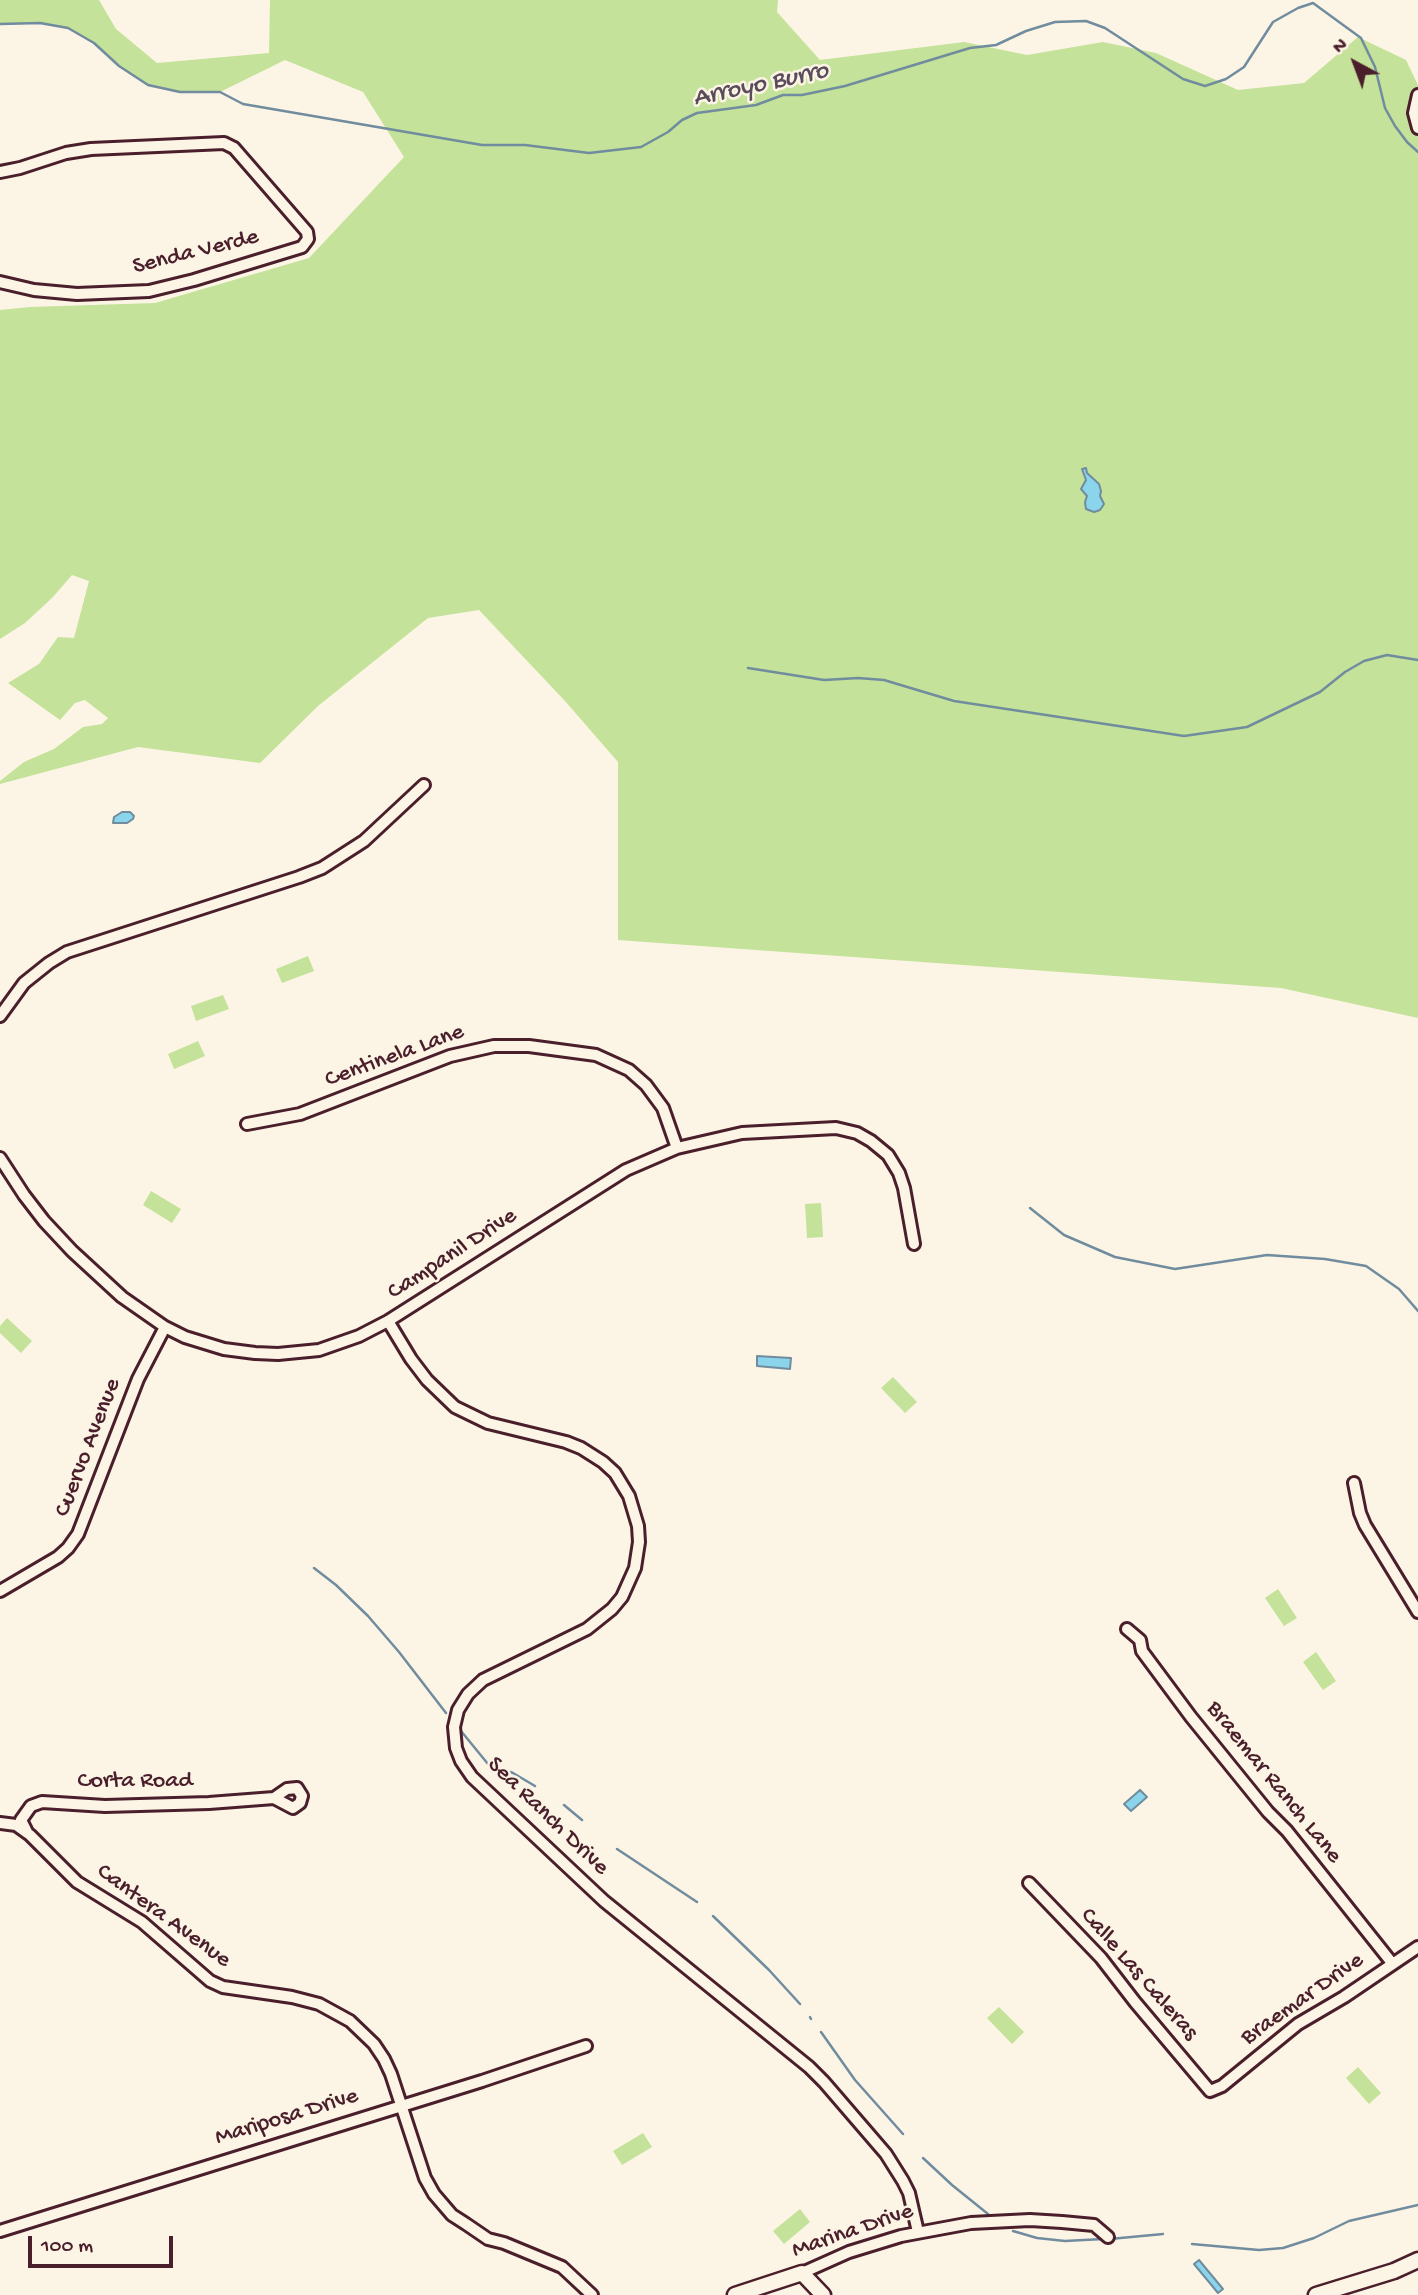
<!DOCTYPE html>
<style>
body{margin:0}
#map{position:relative;width:1418px;height:2295px;overflow:hidden;background:#fcf5e5;font-family:"Gochi Hand",sans-serif}
canvas{display:block}
.north{position:absolute;left:1320px;top:28px;width:70px;height:70px;-webkit-text-stroke:5px #fcf5e5;paint-order:stroke;rotate:319deg;font-size:19px;font-weight:700;line-height:28px;text-align:center;color:#4a1f2b}
.north::after{content:'';display:block;margin:auto;width:24px;height:32px;background:#4a1f2b;clip-path:polygon(50% 0,100% 100%,50% 72%,0 100%)}
.scale{position:absolute;left:28px;top:2236px;width:145px;height:32px;box-sizing:border-box;border:4px solid #4a1f2b;border-top:0;padding-left:9px;font-size:21px;line-height:24px;white-space:nowrap;color:#4a1f2b;-webkit-text-stroke:5px #fcf5e5;paint-order:stroke}
</style>
<div id="map">
<canvas width="1418" height="2295"></canvas>
<div class="north">N</div>
<div class="scale">100 m</div>
</div>
<script>
const g = document.querySelector('canvas').getContext('2d');
g.lineJoin = 'round';
function fill(path, color) { g.fillStyle = color; g.fill(path, 'evenodd'); }
const poly = rows => new Path2D(rows.map(r => 'M' + r).join(''));
function trace(path, color, width, dash) { g.strokeStyle = color; g.lineWidth = width; g.lineCap = dash ? 'butt' : 'round'; g.setLineDash(dash || []); g.stroke(path); }
function drawText(font, color, halo, rows, align = 'center') {
  g.font = font + ' "Gochi Hand",sans-serif'; g.lineWidth = 5; g.setLineDash([]); g.textBaseline = 'middle'; g.strokeStyle = halo; g.fillStyle = color; for (const [text, x, y, turn = 0] of rows) {
    g.save(); g.translate(x, y); g.rotate((+turn || 0) * Math.PI / 180); g.textAlign = isNaN(turn) ? turn : align; if (halo) g.strokeText(text, 0, 0); g.fillText(text, 0, 0); g.restore();
  }
}
fill(poly([
 [0,0,99,0,116,29,157,63,269,53,270,0,778,0,777,12,820,60,964,42,1027,55,1103,42,1156,53,1238,90,1304,83,1358,37,1406,60,1418,85,1418,1018,1281,988,618,940,618,762,565,701,479,610,428,618,318,706,260,763,138,747,0,784,0,781,24,762,54,749,83,727,102,724,108,718,85,700,75,703,60,720,8,683,39,664,58,637,74,638,89,581,72,575,53,597,25,623,0,639,0,310,30,307,155,303,309,258,404,157,363,92,285,60,220,92,180,92,148,85,119,66,94,43,68,28,40,23,0,24],
 [308,956,314,971,282,983,276,969],
 [223,995,229,1009,196,1021,191,1006],
 [198,1041,205,1056,174,1069,168,1054],
 [151,1191,181,1209,172,1223,143,1205],
 [821,1203,823,1237,807,1238,805,1204],
 [7,1318,32,1341,21,1353,0,1333,0,1326],
 [893,1377,917,1402,905,1413,881,1388],
 [1278,1589,1297,1618,1284,1626,1265,1598],
 [1316,1652,1336,1681,1323,1690,1303,1662],
 [999,2007,1024,2032,1012,2044,987,2018],
 [1358,2067,1381,2093,1369,2104,1346,2078],
 [643,2133,652,2147,622,2165,613,2151],
 [800,2209,810,2222,784,2244,773,2231]
]), '#c4e299');
const water = poly([
 [1086,468,1087,473,1099,484,1101,491,1100,496,1104,504,1100,510,1094,512,1086,509,1085,502,1087,496,1081,489,1086,480,1082,469,1086,468],
 [122,812,130,812,134,816,133,819,127,823,113,823,114,817,122,812],
 [757,1356,791,1358,790,1369,757,1366,757,1356],
 [1140,1790,1147,1797,1131,1811,1124,1804,1140,1790],
 [1199,2260,1223,2289,1218,2293,1194,2264,1199,2260]
]);
fill(water, '#8ad5eb');
trace(water, '#708c9e', 2);
trace(poly([
 [0,24,40,23,68,28,94,43,119,66,148,85,180,92,220,92,243,104,482,145,525,145,589,153,641,147,668,132,682,120,697,113,756,105,783,95,802,95,845,86,970,48,996,45,1026,31,1055,22,1086,21,1105,28,1183,79,1205,86,1226,79,1244,67,1273,22,1298,8,1313,3,1361,38,1375,67,1385,108,1395,126,1407,142,1418,152],
 [748,668,824,680,858,678,884,680,954,701,1184,736,1247,727,1320,692,1345,672,1364,661,1387,655,1418,660],
 [1030,1208,1064,1235,1115,1257,1175,1269,1267,1255,1325,1259,1366,1266,1399,1289,1418,1311],
 [314,1568,336,1585,368,1616,399,1652,446,1713],
 [461,1731,488,1764,513,1773,535,1786],
 [564,1805,582,1820],
 [617,1849,697,1902],
 [713,1916,769,1970,800,2004],
 [810,2017,811,2019],
 [821,2032,855,2080,903,2134],
 [923,2158,952,2185,988,2214],
 [1013,2231,1037,2238,1065,2241,1103,2239],
 [1110,2239,1163,2234],
 [1192,2244,1259,2250,1283,2248,1314,2238,1349,2221,1418,2205]
]), '#708c9e', 2.5);
const street = poly([
 [1418,95,1414,113,1418,128],
 [0,172,20,168,66,153,91,149,224,143,234,148,307,232,308,239,302,247,194,280,149,291,77,294,34,290,0,282],
 [0,1016,24,983,49,963,67,952,299,877,322,868,364,841,424,785],
 [247,1124,300,1114,450,1056,494,1046,529,1046,596,1055,629,1070,646,1085,663,1108,677,1148],
 [0,1158,24,1195,44,1221,72,1251,122,1297,165,1327,185,1337,224,1349,255,1353,278,1354,319,1350,359,1336,388,1321,626,1170,677,1148,742,1133,836,1128,857,1133,871,1141,888,1155,899,1173,904,1188,914,1244],
 [388,1321,411,1359,427,1380,455,1407,488,1423,566,1442,581,1448,603,1462,615,1473,629,1496,638,1526,639,1542,635,1568,622,1597,612,1609,587,1629,483,1680,468,1694,458,1710,454,1727,456,1748,461,1761,472,1777,604,1901,809,2067,824,2082,886,2154,903,2181,909,2193,918,2232],
 [1354,1483,1360,1513,1365,1525,1418,1612],
 [0,1591,58,1557,68,1548,78,1534,138,1379,165,1327],
 [1127,1629,1140,1640,1142,1651,1191,1717,1268,1812,1287,1831,1392,1963],
 [0,1823,16,1825,30,1835,77,1882,142,1922,210,1981,223,1987,292,1997,319,2004,350,2021,374,2044,384,2059,391,2074,425,2178,434,2194,452,2215,466,2224,488,2239,504,2243,562,2267,592,2295],
 [27,1832,21,1820,31,1806,42,1802,105,1806,209,1803,274,1798,293,1808,300,1803,302,1796,297,1788,287,1789,274,1798],
 [1029,1883,1101,1958,1135,2002,1210,2091,1222,2086,1298,2024,1344,1997,1418,1947],
 [0,2231,482,2081,586,2046],
 [802,2273,849,2252,901,2236,971,2223,1030,2220,1062,2222,1094,2225,1108,2237]
]);
const secondary = poly([
 [735,2295,802,2273,823,2295],
 [1316,2295,1394,2271,1418,2260]
]);
trace(street, '#4a1f2b', 16);
trace(secondary, '#4a1f2b', 19);
trace(street, '#fcf5e5', 10);
trace(secondary, '#fcf5e5', 14);
drawText('24px', '#4a1f2b', '#fcf5e5', [
 ["Senda Verde",196,253,-14],
 ["Centinela Lane",395,1057,-20],
 ["Campanil Drive",453,1255,-33],
 ["Cuervo Avenue",89,1448,-69],
 ["Corta Road",135,1782],
 ["Braemar Ranch Lane",1273,1783,51],
 ["Sea Ranch Drive",547,1817,44],
 ["Cantera Avenue",163,1917,36],
 ["Calle Las Caleras",1138,1975,49],
 ["Braemar Drive",1303,2000,-35],
 ["Mariposa Drive",287,2118,-17],
 ["Marina Drive",853,2232,-19]
]);
drawText('italic 26px', '#5a4c5b', '#fcf5e5', [
 ["Arroyo Burro",761,86,-12]
]);
</script>
